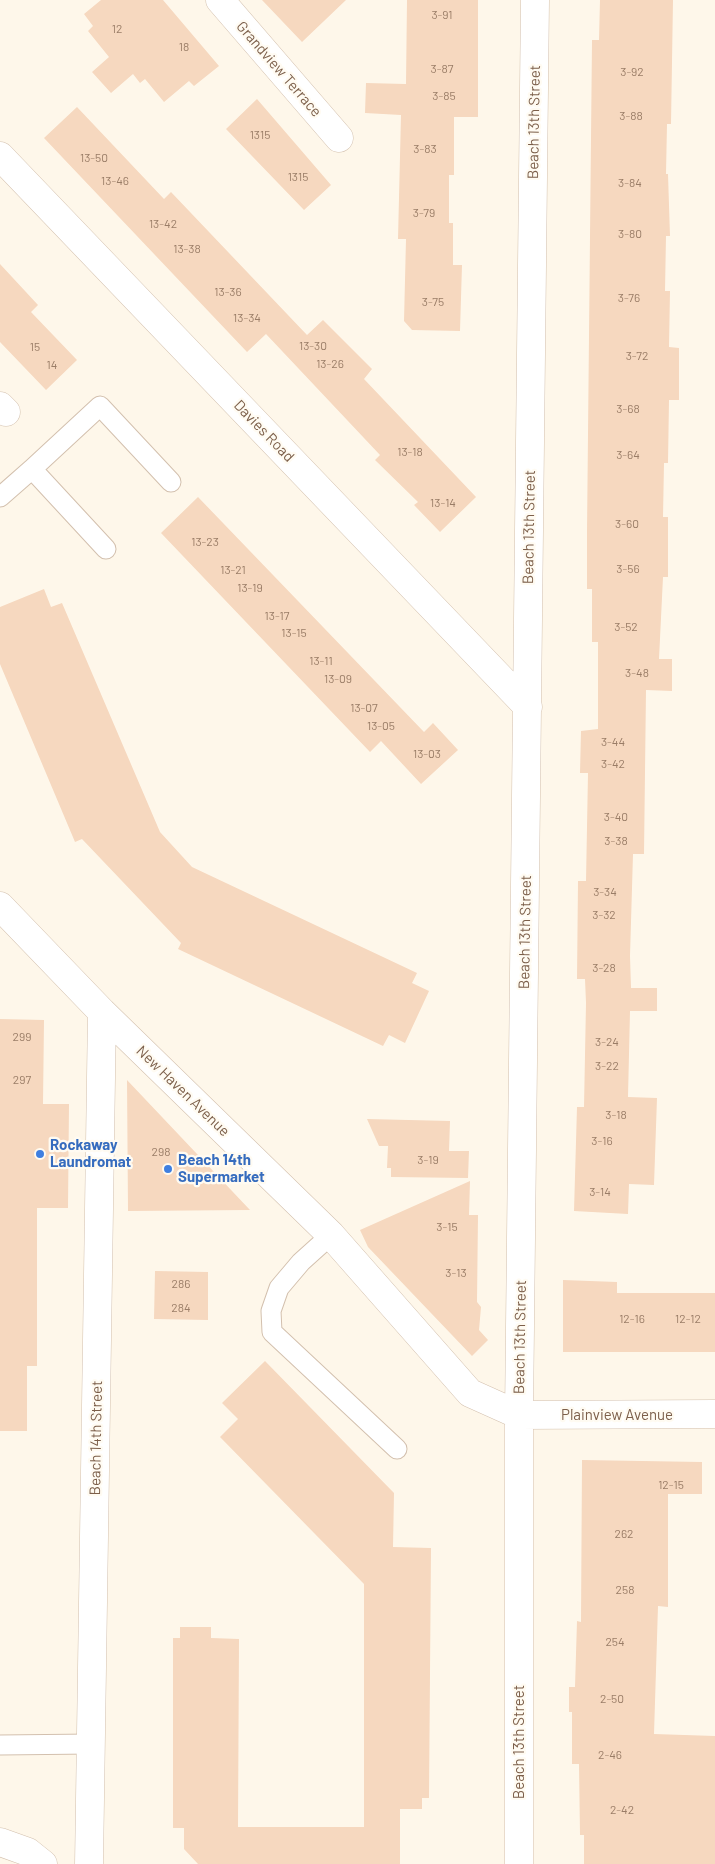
<!DOCTYPE html>
<style>
body{margin:0}
canvas{display:block;background:#fef7ea}
</style>
<canvas width="715" height="1864"></canvas>
<script>
const g = document.querySelector('canvas').getContext('2d');
g.lineJoin = 'round';
function fill(path, color) { g.fillStyle = color; g.fill(path, 'evenodd'); }
const poly = rows => new Path2D(rows.map(r => 'M' + r).join(''));
function trace(path, color, width, dash) { g.strokeStyle = color; g.lineWidth = width; g.lineCap = dash ? 'butt' : 'round'; g.setLineDash(dash || []); g.stroke(path); }
function drawText(font, color, halo, rows, align = 'center') {
  g.font = font + ' Barlow,sans-serif'; g.lineWidth = 4.5; g.setLineDash([]); g.textBaseline = 'middle'; g.strokeStyle = halo; g.fillStyle = color; for (const [text, x, y, turn = 0] of rows) {
    g.save(); g.translate(x, y); g.rotate((+turn || 0) * Math.PI / 180); g.textAlign = isNaN(turn) ? turn : align; if (halo) g.strokeText(text, 0, 0); g.fillText(text, 0, 0); g.restore();
  }
}
fill(poly([
 [101,0,163,0,219,66,194,86,189,81,164,102,145,79,140,83,133,74,111,93,92,72,109,57,88,31,93,26,84,14],
 [262,0,346,0,302,42],
 [407,0,478,0,478,117,454,117,454,175,449,175,449,223,453,223,453,265,462,265,460,331,412,330,404,321,406,239,398,239,401,115,365,113,366,83,406,84],
 [600,0,673,0,671,124,667,124,666,174,668,174,670,236,666,236,665,291,670,291,669,347,679,348,679,400,669,400,668,463,664,463,663,517,668,517,668,577,663,577,659,659,672,659,672,691,646,690,644,854,633,854,630,956,631,988,657,988,657,1011,630,1011,628,1097,657,1098,654,1185,629,1184,628,1214,574,1211,577,1107,584,1107,586,1003,585,979,577,979,578,881,586,881,588,773,580,773,581,731,598,729,598,642,592,642,592,589,587,589,587,532,592,40,599,40],
 [257,99,331,185,304,210,226,129],
 [77,107,164,199,171,192,307,335,323,320,372,369,364,379,476,497,440,532,414,505,418,502,375,460,380,455,266,334,247,352,44,138],
 [0,264,38,305,31,312,77,360,46,390,0,342],
 [198,497,424,732,433,723,458,750,421,784,381,741,370,752,161,533],
 [44,589,51,607,62,603,160,832,192,867,417,973,412,983,429,991,405,1043,389,1035,383,1046,178,949,181,943,82,839,75,842,0,664,0,607],
 [0,1019,44,1020,43,1104,69,1104,68,1208,37,1208,37,1366,27,1366,27,1431,0,1431],
 [127,1080,250,1210,128,1211],
 [367,1119,450,1121,449,1151,469,1151,468,1178,391,1177,391,1168,387,1168,388,1146,379,1146],
 [470,1181,469,1215,478,1215,477,1302,481,1307,479,1330,488,1340,472,1356,368,1247,360,1230],
 [155,1271,208,1272,208,1320,154,1319],
 [563,1280,617,1282,617,1293,715,1293,715,1352,563,1352],
 [265,1361,394,1493,393,1547,431,1548,429,1798,422,1798,422,1809,400,1809,400,1864,198,1864,184,1849,184,1828,173,1828,173,1638,180,1638,180,1627,211,1627,211,1638,239,1639,238,1827,364,1827,364,1584,220,1437,238,1419,222,1403],
 [582,1460,702,1462,702,1494,668,1494,668,1607,658,1606,654,1734,715,1736,715,1864,584,1864,584,1835,580,1835,579,1764,572,1764,572,1712,569,1712,569,1687,575,1687,577,1621,581,1622]
]), '#f6d8bf');
const lane = poly([
 [0,497,32,469],
 [106,549,32,469,100,406,171,482],
 [331,1235,301,1262,279,1288,271,1311,272,1332,397,1449],
 [0,1745,92,1744]
]);
const street = poly([
 [220,0,339,138],
 [0,156,528,707],
 [0,406,6,412],
 [0,906,102,1012,331,1235,470,1393,519,1415,715,1414],
 [0,1842,28,1852,43,1864],
 [89,1864,102,1012],
 [519,1864,519,1415,535,0]
]);
trace(lane, '#d3c0ae', 21);
trace(street, '#d3c0ae', 29);
trace(lane, '#fff', 19);
trace(street, '#fff', 28);
for (const [x, y, r, color] of [
 [40,1154,5,"#3f7fe0"],
 [168,1169,5,"#3f7fe0"]
]) { const dot = new Path2D(); dot.arc(x, y, r, 0, 2 * Math.PI); g.fillStyle = color; g.fill(dot); trace(dot, '#fffbf2', 2); }
drawText('12px', '#9a7d67', null, [
 ["3-91",442,15],
 ["12",117,29],
 ["18",184,47],
 ["3-87",442,69],
 ["3-92",632,72],
 ["3-85",444,96],
 ["3-88",631,116],
 ["1315",260,135],
 ["3-83",425,149],
 ["13-50",94,158],
 ["1315",298,177],
 ["13-46",115,181],
 ["3-84",630,183],
 ["3-79",424,213],
 ["13-42",163,224],
 ["3-80",630,234],
 ["13-38",187,249],
 ["13-36",228,292],
 ["3-76",629,298],
 ["3-75",433,302],
 ["13-34",247,318],
 ["13-30",313,346],
 ["15",35,347],
 ["3-72",637,356],
 ["13-26",330,364],
 ["14",52,365],
 ["3-68",628,409],
 ["13-18",410,452],
 ["3-64",628,455],
 ["13-14",443,503],
 ["3-60",627,524],
 ["13-23",205,542],
 ["3-56",628,569],
 ["13-21",233,570],
 ["13-19",250,588],
 ["13-17",277,616],
 ["3-52",626,627],
 ["13-15",294,633],
 ["13-11",321,661],
 ["3-48",637,673],
 ["13-09",338,679],
 ["13-07",364,708],
 ["13-05",381,726],
 ["3-44",613,742],
 ["13-03",427,754],
 ["3-42",613,764],
 ["3-40",616,817],
 ["3-38",616,841],
 ["3-34",605,892],
 ["3-32",604,915],
 ["3-28",604,968],
 ["299",22,1037],
 ["3-24",607,1042],
 ["3-22",607,1066],
 ["297",22,1080],
 ["3-18",616,1115],
 ["3-16",602,1141],
 ["298",161,1152],
 ["3-19",428,1160],
 ["3-14",600,1192],
 ["3-15",447,1227],
 ["3-13",456,1273],
 ["286",181,1284],
 ["284",181,1308],
 ["12-16",632,1319],
 ["12-12",688,1319],
 ["12-15",671,1485],
 ["262",624,1534],
 ["258",625,1590],
 ["254",615,1642],
 ["2-50",612,1699],
 ["2-46",610,1755],
 ["2-42",622,1810]
]);
drawText('15px', '#7c5f4a', '#fffbf2', [
 ["Grandview Terrace",279,69,49],
 ["Beach 13th Street",534,122,-89],
 ["Davies Road",264,431,46],
 ["Beach 13th Street",529,527,-89],
 ["Beach 13th Street",525,932,-89],
 ["New Haven Avenue",183,1091,44],
 ["Beach 13th Street",520,1337,-89],
 ["Plainview Avenue",617,1415],
 ["Beach 14th Street",96,1438,-89],
 ["Beach 13th Street",519,1742,-90]
]);
drawText('bold 15px', '#366cbe', '#fffbf2', [
 ["Rockaway",50,1145],
 ["Laundromat",50,1162],
 ["Beach 14th",178,1160],
 ["Supermarket",178,1177]
], 'left');
</script>
